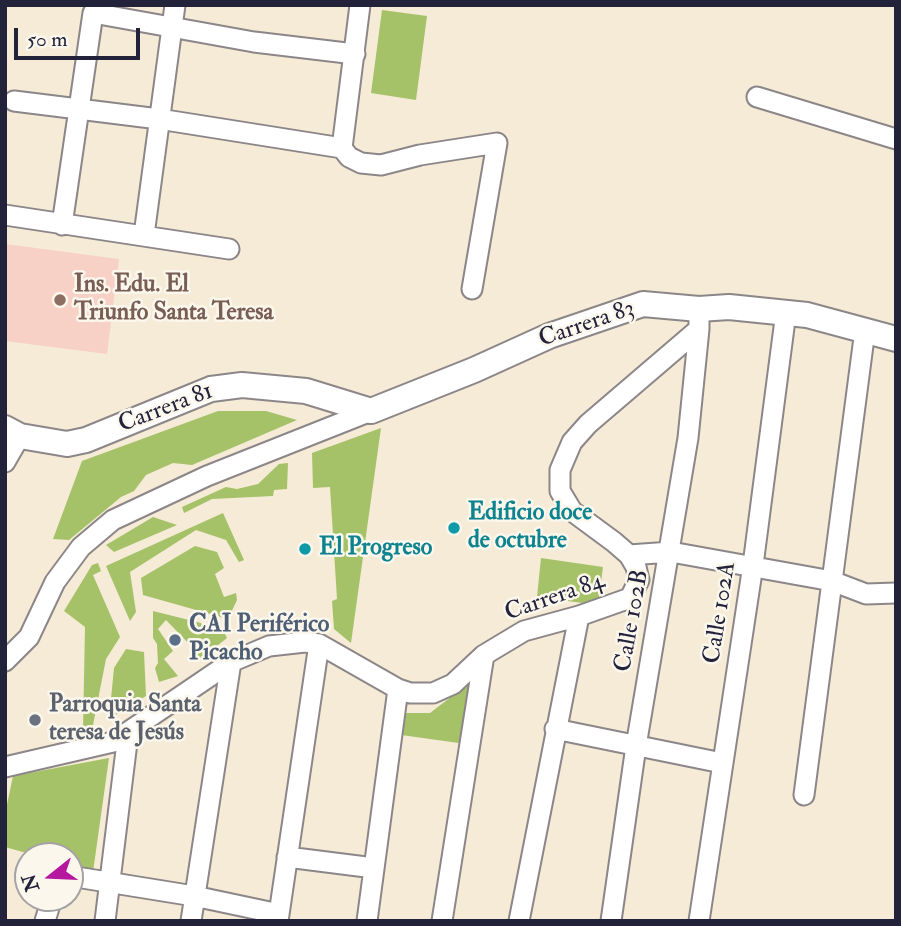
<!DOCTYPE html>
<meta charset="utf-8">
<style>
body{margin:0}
#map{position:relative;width:901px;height:926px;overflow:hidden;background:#f5ebd6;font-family:"IM FELL Double Pica",serif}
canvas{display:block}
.frame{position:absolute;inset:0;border:7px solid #22223b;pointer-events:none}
.north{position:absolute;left:14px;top:842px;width:70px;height:70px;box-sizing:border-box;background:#fbf7ec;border:2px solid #a4a2a5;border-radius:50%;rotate:252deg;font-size:19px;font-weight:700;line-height:28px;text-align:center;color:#22223b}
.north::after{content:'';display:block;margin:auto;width:24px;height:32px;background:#b5179e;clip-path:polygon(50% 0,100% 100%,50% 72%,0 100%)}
.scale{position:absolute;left:14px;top:28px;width:126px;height:32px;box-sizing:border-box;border:4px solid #22223b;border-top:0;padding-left:9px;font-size:21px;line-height:24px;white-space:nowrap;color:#22223b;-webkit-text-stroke:5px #fbf7ec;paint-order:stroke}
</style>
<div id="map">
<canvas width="901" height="926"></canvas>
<div class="frame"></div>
<div class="north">N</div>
<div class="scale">50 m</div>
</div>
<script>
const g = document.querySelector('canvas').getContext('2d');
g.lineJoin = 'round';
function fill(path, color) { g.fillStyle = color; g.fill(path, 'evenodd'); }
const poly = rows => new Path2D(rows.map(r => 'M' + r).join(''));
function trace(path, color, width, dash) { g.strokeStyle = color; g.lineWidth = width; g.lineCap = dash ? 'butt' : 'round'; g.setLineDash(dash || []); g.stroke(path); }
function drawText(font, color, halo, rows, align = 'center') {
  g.font = font + ' "IM FELL Double Pica",serif'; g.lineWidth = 5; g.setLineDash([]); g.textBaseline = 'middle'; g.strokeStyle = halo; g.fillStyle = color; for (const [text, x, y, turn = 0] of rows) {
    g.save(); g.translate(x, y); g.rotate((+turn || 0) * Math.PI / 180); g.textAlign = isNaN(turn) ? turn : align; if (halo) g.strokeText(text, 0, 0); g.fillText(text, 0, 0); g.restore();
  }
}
fill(poly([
 [5,244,119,259,107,354,5,341]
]), '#f7d1c6');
fill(poly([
 [382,10,427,16,416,100,371,93],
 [218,411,266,411,297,420,192,465,173,463,146,475,134,491,121,497,69,540,53,539,82,461],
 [381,428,351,643,334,629,332,601,337,599,330,487,313,488,312,453],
 [288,463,287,489,274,490,273,496,212,499,184,513,182,507,226,487,237,489,258,484,279,464],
 [223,513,244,560,239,562,226,540,196,530,130,572,136,612,130,621,106,566],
 [153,517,177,525,114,552,106,545],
 [195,546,217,552,224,568,215,574,224,597,236,593,237,600,228,619,143,595,141,578],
 [541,558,603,567,598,605,537,597],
 [98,563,101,571,93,575,120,637,106,659,93,725,83,731,85,627,64,611,92,565],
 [153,611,201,623,205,629,215,631,222,628,227,638,199,660,192,653,195,650,166,620,158,629,173,651,164,659,178,676,159,682,155,668,158,663,157,644,153,638],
 [126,649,144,652,146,696,109,719,114,668],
 [477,677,466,744,394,734,397,713,430,713],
 [109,758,93,872,70,866,70,856,37,856,5,847,5,814,13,776]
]), '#a6c268');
const minor = poly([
 [757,97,896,139],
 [14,101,159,119,342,148,349,157,361,163,381,165,420,155,497,143,472,289],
 [342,148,360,5],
 [5,215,229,249],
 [62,225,93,13,254,42,355,54],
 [144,235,175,5],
 [5,462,20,436],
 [629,555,671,552,832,581,866,594,896,593],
 [5,661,29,637,55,582,81,547,113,520,207,476,371,411],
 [555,729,722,763],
 [5,767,113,742,231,662,269,646,305,642,319,644,398,689,410,693,433,693,453,684,484,655,524,631,579,616,630,598,639,580,636,567,629,555,614,542,572,511,560,491,560,470,572,442,588,424,699,329,699,309],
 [804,795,865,330],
 [287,857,374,868],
 [70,876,194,896,279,914],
 [45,921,52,898],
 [105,921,128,734],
 [191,921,231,662],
 [278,921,319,644],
 [367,921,398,689],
 [442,921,484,655],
 [519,921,579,616],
 [611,921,636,746,688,438,699,329],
 [699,921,753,565,786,312]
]);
const tertiary = poly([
 [5,428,20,436,67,444,86,440,211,389,242,385,306,391,371,411,474,370,549,336,643,304,699,309,729,307,807,315,896,339]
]);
trace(minor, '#8c8688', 23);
trace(tertiary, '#8c8688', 28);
trace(minor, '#fff', 19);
trace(tertiary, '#fff', 24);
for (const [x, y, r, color] of [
 [60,300,7,"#8d6e63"],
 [454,528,7,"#0f9aa8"],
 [305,549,7,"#0f9aa8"],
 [175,640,7,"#5c6f8a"],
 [35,720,7,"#6b7280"]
]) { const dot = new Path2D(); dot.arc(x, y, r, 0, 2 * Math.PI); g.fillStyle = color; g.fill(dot); trace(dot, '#fbf7ec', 2.5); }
drawText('bold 24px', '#785e54', '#fbf7ec', [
 ["Ins. Edu. El",74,286],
 ["Triunfo Santa Teresa",74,314]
], 'left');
drawText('24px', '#22223b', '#fbf7ec', [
 ["Carrera 83",587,325,-19],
 ["Carrera 81",166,409,-21],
 ["Carrera 84",555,598,-19],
 ["Calle 102A",721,613,-81],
 ["Calle 102B",633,621,-80]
]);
drawText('bold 24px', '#0d838f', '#fbf7ec', [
 ["Edificio doce",468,514],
 ["de octubre",468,542],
 ["El Progreso",319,549]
], 'left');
drawText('bold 24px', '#4e5e75', '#fbf7ec', [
 ["CAI Periférico",189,626],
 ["Picacho",189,654]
], 'left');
drawText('bold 24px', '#5b616d', '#fbf7ec', [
 ["Parroquia Santa",49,706],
 ["teresa de Jesús",49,734]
], 'left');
</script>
